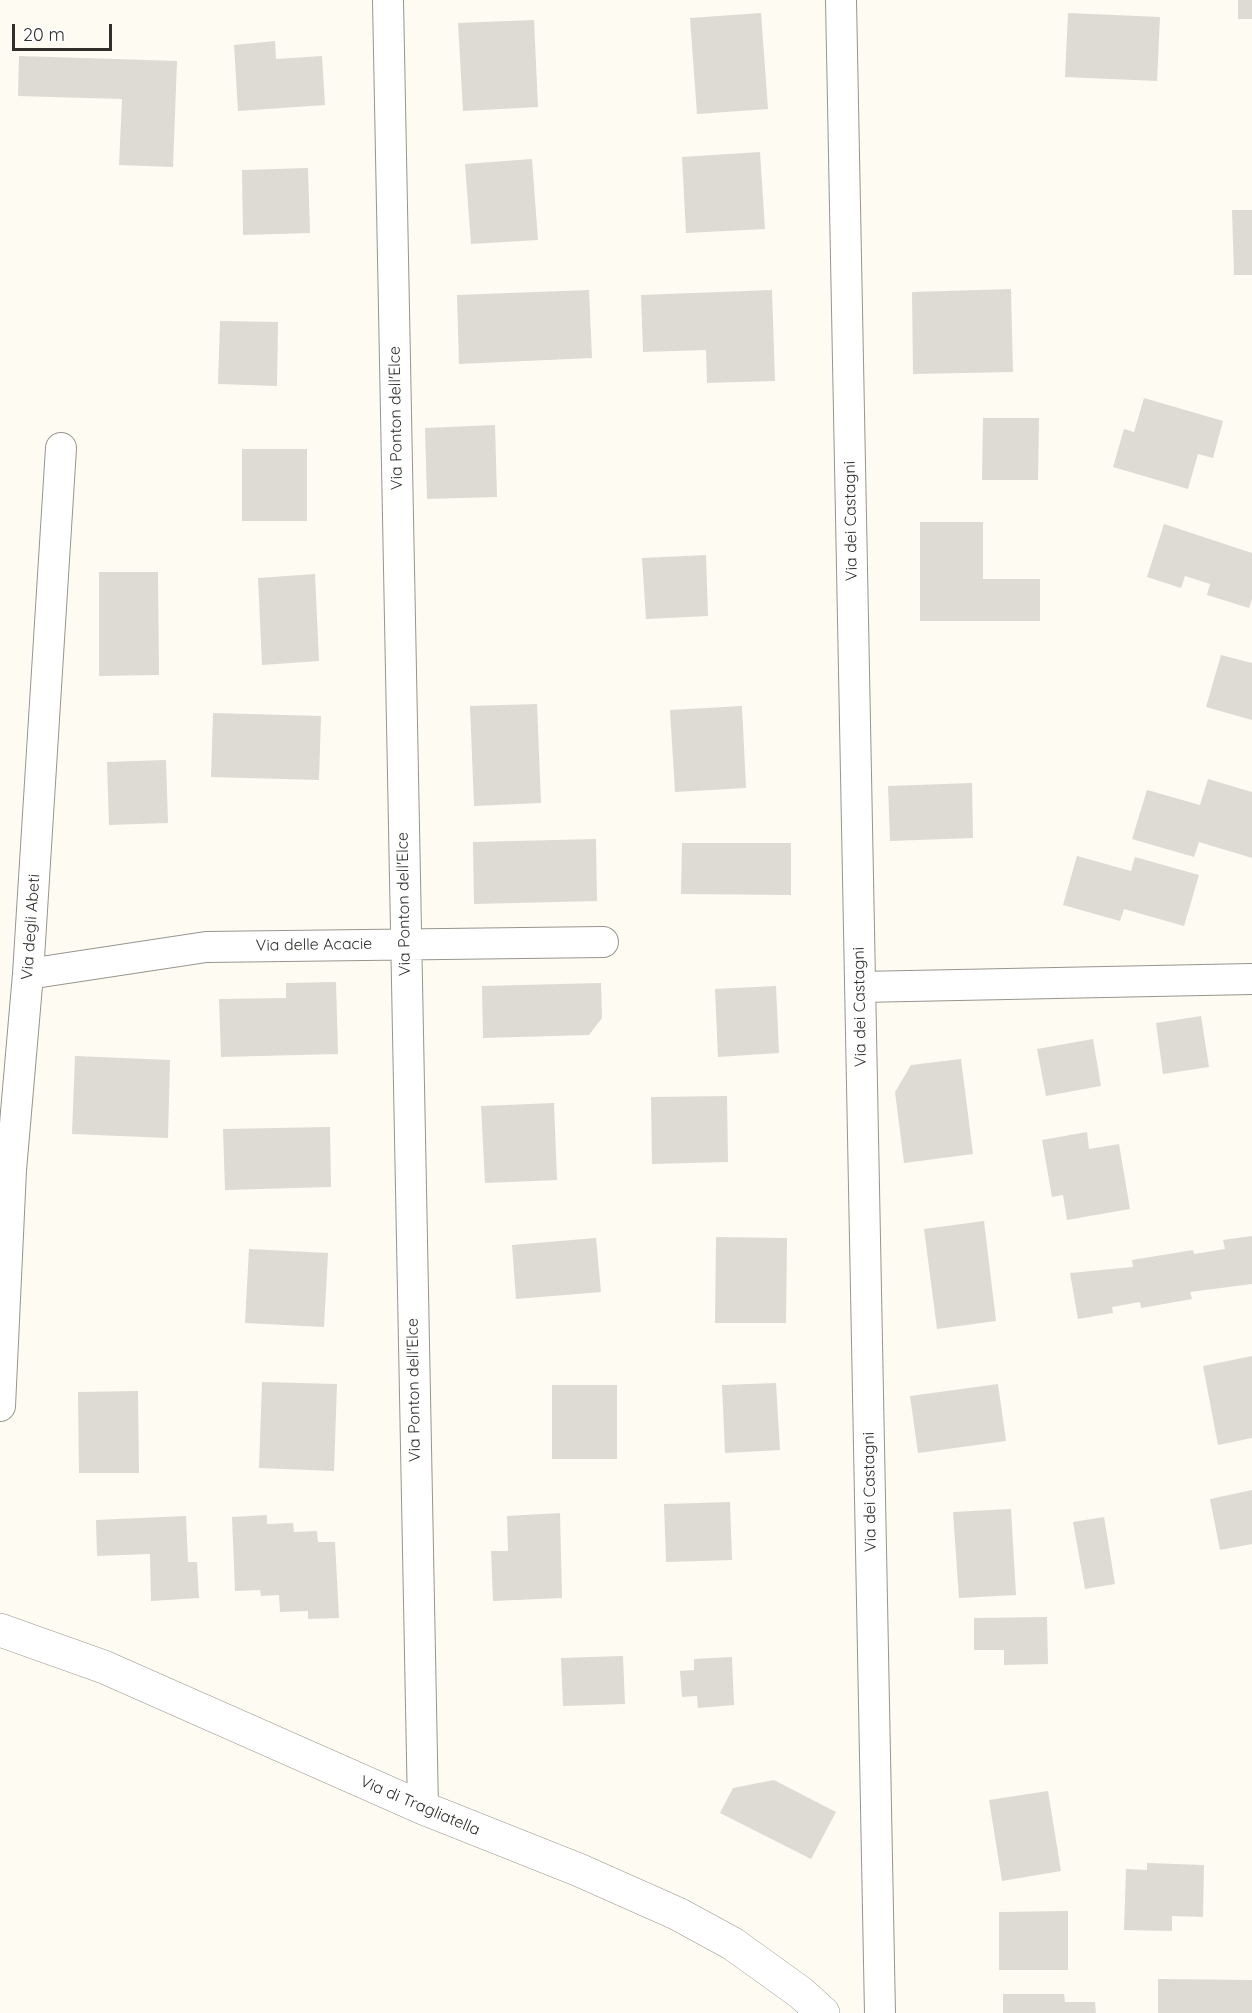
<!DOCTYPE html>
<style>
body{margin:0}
#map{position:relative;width:1252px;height:2013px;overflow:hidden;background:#fefbf3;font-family:Quicksand,sans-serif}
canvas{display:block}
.scale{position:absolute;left:12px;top:24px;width:100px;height:27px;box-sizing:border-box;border:3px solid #302f2c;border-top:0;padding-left:8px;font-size:18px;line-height:21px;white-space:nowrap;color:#302f2c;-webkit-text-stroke:4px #fff;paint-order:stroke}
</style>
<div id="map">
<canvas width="1252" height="2013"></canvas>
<div class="scale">20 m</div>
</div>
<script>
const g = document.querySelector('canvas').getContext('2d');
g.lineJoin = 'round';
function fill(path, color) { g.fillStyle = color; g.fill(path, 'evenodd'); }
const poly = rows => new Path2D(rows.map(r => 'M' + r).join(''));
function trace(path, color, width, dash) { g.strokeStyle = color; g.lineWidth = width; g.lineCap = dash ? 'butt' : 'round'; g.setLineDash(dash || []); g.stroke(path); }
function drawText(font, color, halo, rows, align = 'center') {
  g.font = font + ' Quicksand,sans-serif'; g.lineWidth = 4.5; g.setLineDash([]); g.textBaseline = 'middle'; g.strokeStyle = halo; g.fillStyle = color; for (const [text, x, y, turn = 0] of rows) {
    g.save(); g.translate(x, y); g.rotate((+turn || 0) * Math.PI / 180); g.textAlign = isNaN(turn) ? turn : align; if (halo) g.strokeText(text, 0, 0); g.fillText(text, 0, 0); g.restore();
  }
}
fill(poly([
 [1238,0,1252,0,1252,19,1238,19],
 [761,13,768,109,697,114,690,18],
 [1068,13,1160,17,1157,81,1065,77],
 [534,20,538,107,463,111,458,23],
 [275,41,276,59,322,56,325,105,238,111,234,45],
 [19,56,177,61,173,167,119,165,122,99,18,96],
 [760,152,765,229,686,233,682,157],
 [532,159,538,240,471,244,465,164],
 [308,168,310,233,243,235,242,170],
 [1232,210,1252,210,1252,275,1234,275],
 [1011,289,1013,372,913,374,912,292],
 [589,290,592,358,459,364,457,295],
 [772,290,775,381,707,383,706,350,643,352,641,295],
 [220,321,278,322,277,386,218,384],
 [1144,398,1223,421,1213,458,1198,454,1188,489,1113,467,1124,429,1134,432],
 [983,418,1039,418,1038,480,982,480],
 [495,425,497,497,427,499,425,428],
 [242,449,307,449,307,521,242,521],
 [920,522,983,522,983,579,1040,579,1040,621,920,621],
 [1164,524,1252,553,1252,599,1249,608,1207,595,1210,584,1185,576,1181,588,1147,577],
 [706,555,708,616,646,619,642,558],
 [99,572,158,572,159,675,99,676],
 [315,574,319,661,262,665,258,578],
 [1221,655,1252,663,1252,720,1206,707],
 [537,704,541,803,474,806,470,706],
 [742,706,746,788,675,792,670,710],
 [213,713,321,716,319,780,211,777],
 [166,760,168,823,109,825,107,762],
 [1208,779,1252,792,1252,858,1199,842,1194,857,1132,839,1147,790,1200,805],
 [972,783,973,838,890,841,888,786],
 [596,839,597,901,474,904,473,842],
 [682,843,791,843,791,895,681,894],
 [1077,856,1131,871,1135,857,1199,875,1184,926,1124,909,1120,921,1063,905],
 [336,982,338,1054,221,1057,219,999,286,998,286,983],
 [601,983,602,1018,589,1035,483,1038,482,986],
 [776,986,779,1053,718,1057,715,989],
 [1201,1016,1209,1067,1163,1074,1156,1023],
 [1093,1039,1101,1086,1046,1096,1037,1049],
 [75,1056,170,1060,168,1138,72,1134],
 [961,1059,973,1154,904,1163,895,1092,911,1065],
 [727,1096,728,1162,652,1164,651,1097],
 [554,1103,557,1180,485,1183,481,1106],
 [330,1127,331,1187,225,1190,223,1129],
 [1087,1132,1089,1149,1119,1144,1130,1209,1067,1220,1063,1195,1052,1197,1042,1140],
 [984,1221,996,1321,937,1329,924,1229],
 [1252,1236,1252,1284,1190,1292,1192,1299,1141,1308,1140,1302,1112,1307,1113,1313,1078,1319,1070,1273,1133,1267,1132,1260,1193,1250,1194,1254,1225,1249,1223,1240],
 [716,1237,787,1238,786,1323,715,1323],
 [596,1238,601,1292,516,1299,512,1245],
 [249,1249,328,1253,324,1327,245,1323],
 [1252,1356,1252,1438,1218,1445,1203,1366],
 [262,1382,337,1384,334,1471,259,1468],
 [776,1383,780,1450,725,1453,722,1385],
 [998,1384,1006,1441,918,1453,910,1396],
 [552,1385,617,1385,617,1459,552,1459],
 [138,1391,139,1473,79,1473,78,1392],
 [1252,1490,1252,1544,1220,1550,1210,1499],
 [730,1502,732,1560,666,1562,664,1504],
 [1011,1509,1016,1595,959,1598,953,1512],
 [560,1513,562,1598,493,1601,491,1551,508,1551,507,1516],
 [267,1515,267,1524,293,1523,294,1532,317,1531,318,1542,335,1542,339,1618,308,1619,308,1611,280,1612,279,1595,261,1596,260,1590,235,1591,232,1517],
 [186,1516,188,1562,197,1562,199,1598,151,1601,150,1554,97,1556,96,1520],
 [1104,1517,1115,1584,1085,1589,1073,1522],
 [1047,1617,1048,1664,1004,1665,1004,1650,974,1650,974,1618],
 [623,1656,625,1704,563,1706,561,1658],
 [732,1657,734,1705,698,1708,697,1696,682,1697,680,1671,694,1670,694,1659],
 [774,1780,836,1812,811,1859,720,1813,733,1788],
 [1048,1791,1061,1871,1002,1881,989,1800],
 [1147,1863,1204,1865,1203,1917,1172,1916,1172,1931,1124,1930,1126,1869,1147,1870],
 [1068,1911,1068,1970,999,1970,999,1912],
 [1158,1979,1252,1980,1252,2013,1158,2013],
 [1003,1994,1064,1994,1065,2002,1095,2002,1096,2013,1003,2013]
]), '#dddbd3');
const street = poly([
 [388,0,423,1808],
 [841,0,880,2013],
 [28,974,206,947,603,942],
 [860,987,1252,979],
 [0,1406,11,1170,28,974,61,448]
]);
const secondary = poly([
 [0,1630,104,1667,423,1808,579,1870,678,1914,733,1944,801,1993,823,2013]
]);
trace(street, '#97958d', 32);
trace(secondary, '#97958d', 34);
trace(street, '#fff', 30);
trace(secondary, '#fff', 33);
drawText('16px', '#302f2c', '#fff', [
 ["Via Ponton dell'Elce",396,418,-91],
 ["Via dei Castagni",851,521,-91],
 ["Via Ponton dell'Elce",404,904,-91],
 ["Via degli Abeti",31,927,-86],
 ["Via delle Acacie",314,945,-1],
 ["Via dei Castagni",860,1007,-91],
 ["Via Ponton dell'Elce",414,1390,-91],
 ["Via dei Castagni",870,1492,-91],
 ["Via di Tragliatella",420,1806,23]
]);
</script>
